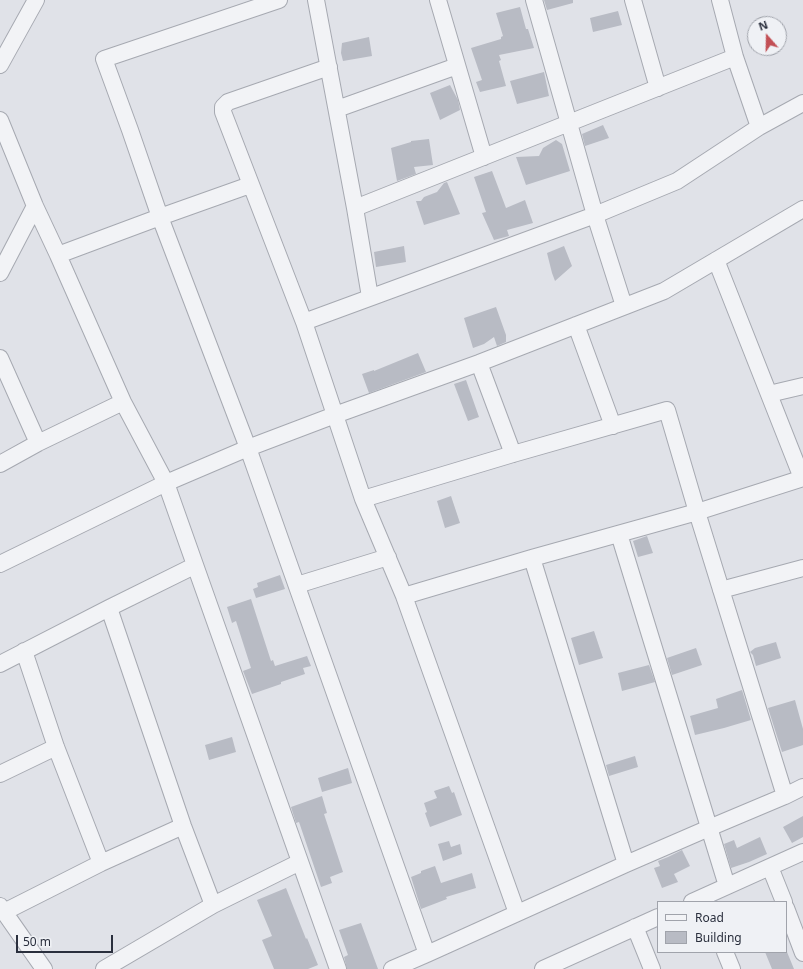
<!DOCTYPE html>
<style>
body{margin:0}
#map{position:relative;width:803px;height:969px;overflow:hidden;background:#e0e2e8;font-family:"Noto Sans",sans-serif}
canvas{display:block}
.legend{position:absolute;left:657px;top:901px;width:130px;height:52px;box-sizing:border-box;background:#eff1f5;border:1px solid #a0a3ab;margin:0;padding:5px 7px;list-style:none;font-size:12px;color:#2a2f3d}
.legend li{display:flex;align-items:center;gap:8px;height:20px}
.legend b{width:20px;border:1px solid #a0a3ab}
.north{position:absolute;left:747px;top:16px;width:40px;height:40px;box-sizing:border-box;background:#eff1f5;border:1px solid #a0a3ab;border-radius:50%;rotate:340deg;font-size:11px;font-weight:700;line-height:16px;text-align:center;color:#2a2f3d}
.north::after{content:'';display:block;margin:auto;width:14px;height:18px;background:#c24f55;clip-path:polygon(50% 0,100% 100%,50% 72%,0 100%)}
.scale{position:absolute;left:16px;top:935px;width:97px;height:18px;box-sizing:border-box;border:2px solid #2a2f3d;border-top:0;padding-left:5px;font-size:12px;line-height:14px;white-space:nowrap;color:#2a2f3d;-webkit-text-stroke:3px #eff1f5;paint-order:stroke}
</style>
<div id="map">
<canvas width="803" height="969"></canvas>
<ul class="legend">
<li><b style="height:5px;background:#f2f3f6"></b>Road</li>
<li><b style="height:11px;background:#b8bbc4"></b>Building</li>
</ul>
<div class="north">N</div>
<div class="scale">50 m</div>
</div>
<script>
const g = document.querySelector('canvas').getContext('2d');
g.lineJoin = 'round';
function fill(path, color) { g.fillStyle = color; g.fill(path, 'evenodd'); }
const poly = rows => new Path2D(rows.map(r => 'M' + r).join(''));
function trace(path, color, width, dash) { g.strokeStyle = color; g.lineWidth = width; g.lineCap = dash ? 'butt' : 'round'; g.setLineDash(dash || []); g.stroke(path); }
fill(poly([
 [544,0,573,0,573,3,547,10],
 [520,7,526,29,528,29,534,48,499,55,501,60,499,61,506,86,480,92,476,82,482,80,471,48,501,39,501,37,503,36,496,13],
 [618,11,622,25,593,32,590,18],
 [369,37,372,56,343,61,341,53,342,43],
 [544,72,549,96,517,104,510,81],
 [450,85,458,100,460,110,440,120,430,93],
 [603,125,609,138,585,146,582,134],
 [429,139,433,165,414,167,416,174,397,181,391,148,411,142,411,141],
 [556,140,562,144,570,171,526,185,516,157,539,156,543,148],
 [492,171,506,208,525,200,533,223,507,230,509,236,494,240,482,213,486,212,474,177],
 [447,182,460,214,424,225,416,201,421,201,424,197,437,192,444,183],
 [404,246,406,262,376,267,374,252],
 [564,246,572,266,555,281,552,273,547,253],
 [496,307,506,335,506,342,497,346,494,337,484,344,473,348,464,318],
 [418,353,426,372,369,393,362,374,374,370,374,371],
 [466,380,479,417,468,421,454,384],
 [451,496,460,523,445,528,437,501],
 [647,536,653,553,638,557,633,541],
 [280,575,285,589,256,598,253,589,258,587,257,583],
 [251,599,271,661,273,660,275,666,307,656,311,666,303,668,305,674,281,682,281,684,252,694,243,671,251,668,236,621,232,623,227,607],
 [594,631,603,658,579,665,571,638],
 [776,642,781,658,756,666,753,655,750,652,755,648],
 [696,648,702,665,672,675,667,658],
 [649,665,655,682,622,691,618,673],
 [742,690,751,720,724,728,695,735,690,716,718,708,716,699],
 [795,700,803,729,803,745,782,752,768,708],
 [232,737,236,752,209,760,205,745],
 [635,756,638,767,609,776,606,765],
 [348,768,352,783,322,792,318,778],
 [449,786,452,793,454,792,462,815,430,827,425,813,427,812,424,803,437,798,434,791],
 [322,796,327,813,324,814,343,872,330,877,332,883,321,887,299,822,296,823,291,807],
 [803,816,803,837,792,843,783,827],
 [760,837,767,854,749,862,731,868,724,844,734,840,737,848],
 [449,841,451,847,460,844,462,854,443,861,438,844],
 [682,850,690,866,674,874,678,882,662,888,654,868,660,866,658,861,668,857],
 [435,866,441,883,472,873,476,888,446,897,447,899,421,909,411,877,421,873,421,871],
 [286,888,306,939,307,938,318,965,308,969,274,969,262,940,272,936,257,900],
 [361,923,378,969,347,969,344,957,348,955,339,930],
 [765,952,787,952,794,969,772,969]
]), '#b8bbc4');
const minor = poly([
 [279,0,104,59,130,130,160,217,248,448,427,954],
 [316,0,355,208,370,297],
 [438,0,484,157],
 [534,0,595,215,624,306],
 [633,0,658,88],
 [720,0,735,57,759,127],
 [0,65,36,0],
 [329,67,228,102,223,107,223,112,304,322,363,499,404,596,517,913],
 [337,109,457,66],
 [0,120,35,206,58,255,123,402,166,483,338,969],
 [355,208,735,57],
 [58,255,160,217,250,185],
 [716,260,802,478],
 [0,273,35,206],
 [304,322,595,215,677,181,759,127,803,103],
 [576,325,613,426],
 [0,358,38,443],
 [479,363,513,454],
 [769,394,803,386],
 [0,464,38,443,123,402],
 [363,499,513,454,667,410,697,512,785,796],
 [619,534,727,886],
 [532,558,626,864],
 [0,564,166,483,248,448,335,415,479,363,664,291,803,209],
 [297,585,388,557],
 [721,590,803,568],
 [404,596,532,558,697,512,803,478],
 [109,608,183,826,213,905],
 [24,651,56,747,101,863],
 [0,664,109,608,194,566],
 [0,774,56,747],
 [770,867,784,902],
 [692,902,803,852],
 [0,906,44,969],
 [786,908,803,953],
 [4,912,101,863,183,826],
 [635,927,652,969],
 [725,952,732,969],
 [104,969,213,905,300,862],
 [392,969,427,954,626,864,709,828,785,796,803,787],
 [543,969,658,917]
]);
trace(minor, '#a6a9b1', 18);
trace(minor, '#f2f3f6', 16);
</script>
